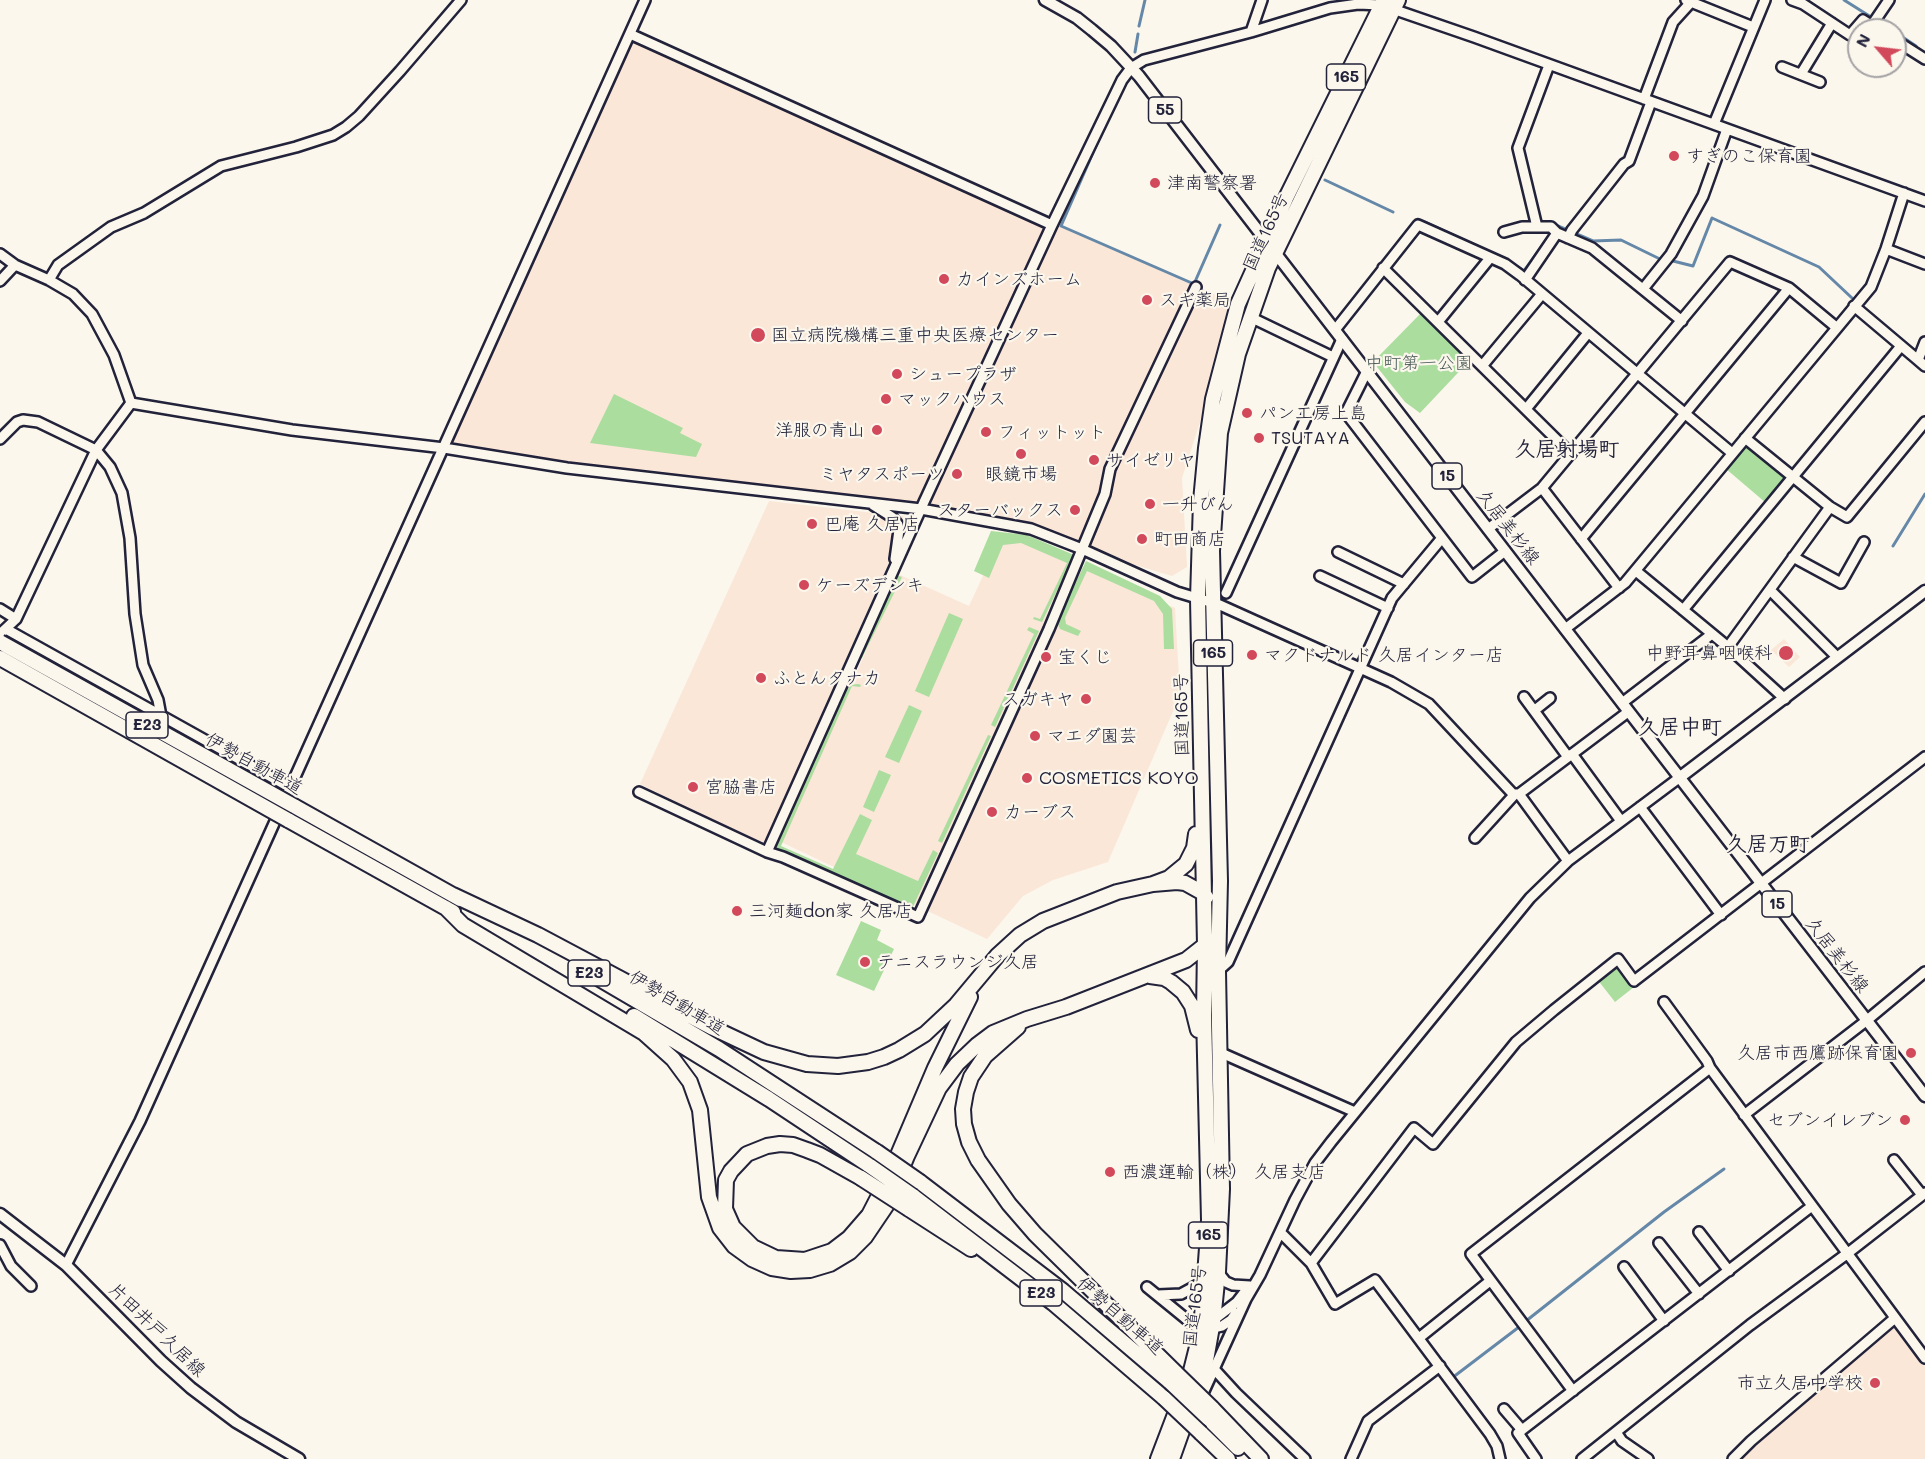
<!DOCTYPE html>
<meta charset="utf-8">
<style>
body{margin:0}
#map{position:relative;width:1925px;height:1459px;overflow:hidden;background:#fbf7ec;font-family:Mali,sans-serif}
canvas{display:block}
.north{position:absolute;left:1847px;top:18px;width:60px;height:60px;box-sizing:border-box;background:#fbf7ec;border:2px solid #a4a2a5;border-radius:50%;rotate:298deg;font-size:16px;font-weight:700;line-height:24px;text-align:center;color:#22223b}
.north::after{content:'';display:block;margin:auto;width:21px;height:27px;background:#d1495b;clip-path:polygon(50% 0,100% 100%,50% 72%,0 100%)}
</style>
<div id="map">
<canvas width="1925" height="1459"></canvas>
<div class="north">N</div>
</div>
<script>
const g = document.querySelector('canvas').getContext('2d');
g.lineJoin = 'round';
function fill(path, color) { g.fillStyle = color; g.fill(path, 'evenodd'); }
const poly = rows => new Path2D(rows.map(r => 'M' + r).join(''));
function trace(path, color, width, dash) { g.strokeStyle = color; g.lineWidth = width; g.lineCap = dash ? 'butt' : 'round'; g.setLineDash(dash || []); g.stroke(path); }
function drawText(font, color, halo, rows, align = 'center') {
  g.font = font + ' Mali,"Klee One",sans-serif'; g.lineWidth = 4.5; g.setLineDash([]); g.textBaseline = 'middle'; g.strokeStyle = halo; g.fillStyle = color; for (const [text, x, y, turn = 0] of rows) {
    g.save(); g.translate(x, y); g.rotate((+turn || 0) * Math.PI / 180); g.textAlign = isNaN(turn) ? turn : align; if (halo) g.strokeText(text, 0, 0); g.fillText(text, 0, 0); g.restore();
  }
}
fill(poly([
 [630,34,913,163,1238,304,1182,478,1187,567,1172,576,1082,549,1031,529,979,519,444,448],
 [769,501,909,517,765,843,708,818,640,784],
 [1002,535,1012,537,1175,608,1180,695,1108,862,1053,880,1023,896,987,939,781,842,900,575,969,606],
 [1784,639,1800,657,1789,667,1771,650],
 [1893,1324,1925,1366,1925,1459,1738,1459]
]), '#fae7d8');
fill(poly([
 [1422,312,1470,360,1420,413,1405,402,1373,362],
 [614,394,683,428,680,433,702,444,696,457,590,443],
 [1747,445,1785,475,1785,480,1766,503,1725,468,1743,446],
 [991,531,1027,535,1074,555,1042,622,1033,619,1034,617,1040,619,1067,563,1021,543,1003,545,989,578,974,571],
 [1086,561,1160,596,1172,609,1174,649,1164,649,1163,614,1154,601,1087,571,1065,618,1066,624,1081,631,1078,636,1060,629,1057,622],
 [895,575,902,577,862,658,857,656],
 [949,613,963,619,929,697,915,691],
 [1029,627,1039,631,995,727,991,725,1034,634,1027,630],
 [858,684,861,685,860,687,852,686,781,846,833,869,860,814,872,820,856,854,918,881,933,850,938,853,911,911,771,849,843,687,848,689,850,685],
 [909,705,922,711,899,763,885,757],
 [988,735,991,736,942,843,938,841],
 [879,770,891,775,874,812,863,807],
 [861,921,881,930,877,940,894,949,874,991,836,975],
 [1612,968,1619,969,1634,987,1615,1002,1597,979]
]), '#abdd9f');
trace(poly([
 [1844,0,1871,17],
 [1879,22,1892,30],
 [1139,26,1145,0],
 [1895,32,1916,46],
 [1135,52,1138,34],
 [1102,132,1061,226,1194,284,1220,225],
 [1325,180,1393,212],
 [1425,222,1497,255],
 [1558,226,1593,241,1621,240,1662,260],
 [1669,260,1693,266,1712,218,1819,267,1852,298],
 [1508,261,1524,271,1550,235],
 [1863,308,1914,350],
 [1893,546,1925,494],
 [1526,1321,1664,1212,1724,1169],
 [1452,1378,1519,1327]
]), '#6588a9', 3);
const minor = poly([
 [1686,0,1753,27],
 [1792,0,1803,4,1850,35,1863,20,1879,30],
 [1872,25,1889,0],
 [1251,32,1262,0],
 [630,34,1052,225],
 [1895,40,1925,59],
 [1782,67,1820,82],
 [1801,74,1832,23],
 [1644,99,1673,22,1693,0],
 [1714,124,1765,0],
 [1537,227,1518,148,1549,65],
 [1504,232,1522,227,1551,227,1557,233,1592,248,1682,321],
 [1568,238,1572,230,1624,164,1629,161,1651,102],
 [1886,249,1925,264],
 [0,254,15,265,49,280,73,294,92,314,114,355,131,403],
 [1383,268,1571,454],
 [49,280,58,265,111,227,144,213,221,166,296,147,333,135,346,127,359,116,400,71,461,0],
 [1525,280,1557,233],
 [0,281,15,265],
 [1643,289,1671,254,1703,196,1727,129],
 [1854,306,1918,360],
 [1250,317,1333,357],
 [1438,322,1490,258],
 [1335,330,1418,225,1505,264,1520,275,1732,453],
 [1925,342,1918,360,1925,366],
 [1482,366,1542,294],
 [1367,371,1346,413,1472,577,1505,551],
 [131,403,292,430,444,448,567,468,921,509,1031,529,1082,549,1177,592,1220,605,1391,682,1429,704,1513,794,1519,794,1628,712],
 [1526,409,1588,333],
 [1745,438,1830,507,1847,517,1925,422],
 [0,439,17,422,23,420,38,422,96,450,110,467,122,493,130,538,135,614,143,665,158,700,161,716],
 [1542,488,1619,588],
 [873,505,892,517,898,525,899,530,895,559],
 [1488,529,1542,488,1730,262,1789,288,1836,327],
 [1581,539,1789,288],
 [1338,552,1404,584],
 [1793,557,1841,583,1864,542],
 [1636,571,1728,647,1785,699],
 [1320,576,1388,608],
 [1770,590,1837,657],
 [1226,593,1342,339],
 [0,609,16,619],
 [1683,610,1901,346],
 [6,629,291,788],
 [1565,629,1625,583,1871,287,1886,249,1904,193],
 [0,634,16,619,96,450,131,403],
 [1728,647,1830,507],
 [1524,697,1568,757],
 [1622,703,1712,634],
 [1535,710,1550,698],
 [1572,754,1621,821],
 [639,792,767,852,783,857,918,917,1049,629,1105,494,1110,469,1196,287],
 [1519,794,1568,861],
 [1640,807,1721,915],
 [1475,838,1515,794],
 [767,852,924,502,1052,225,1122,80,1131,68,1144,60,1251,32,1330,8,1358,4,1381,5,1474,37,1925,201],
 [1218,971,1228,962,1392,598,1442,538],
 [1664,1002,1707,1061,1710,1068,1925,1358],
 [1219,1052,1355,1112],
 [1744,1115,1866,1021,1925,972],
 [1894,1160,1922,1195],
 [1699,1232,1729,1271],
 [1281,1233,1311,1263,1335,1304,1375,1280,1490,1434,1497,1446,1500,1459],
 [1659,1243,1699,1294],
 [0,1245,11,1266,31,1286],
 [1311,1263,1414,1128,1433,1144,1516,1042,1554,1010,1618,959,1634,981,1925,757],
 [66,1265,140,1121,645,0],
 [1624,1267,1664,1321],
 [1218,1272,1226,1282,1233,1285,1250,1286],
 [1147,1287,1201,1331],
 [1158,1295,1181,1294,1205,1281],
 [1211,1322,1237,1302,1247,1289],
 [1208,1329,1222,1326,1231,1320,1236,1313],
 [1419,1338,1490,1281],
 [1215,1370,1236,1393,1305,1459],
 [1573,1391,1471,1254,1710,1068],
 [1199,1402,1246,1299,1260,1275,1295,1200,1315,1163,1331,1142,1530,898,1568,861,1679,778],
 [1504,1409,1522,1430],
 [1616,1432,1622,1441,1648,1459],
 [1351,1459,1368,1421,1440,1366],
 [1536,1459,1518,1433,1812,1206],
 [1582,1459,1750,1325,1848,1253,1925,1193],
 [1733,1459,1751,1441,1895,1318]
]);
const major = poly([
 [1045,0,1077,18,1092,30,1111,46,1139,76,1925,1096],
 [1679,778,1925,591],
 [0,1214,66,1265,161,1361,191,1388,236,1422,299,1459]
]);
const highway = poly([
 [294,806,460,899],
 [288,820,453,912],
 [1153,884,1177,882,1185,883,1203,893,1206,897],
 [453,895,538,935,713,1028,764,1052,807,1064,838,1066,868,1062,884,1057,899,1050,925,1034,956,1005,997,956,1020,935,1043,921,1117,892,1153,884,1169,878,1186,864,1194,848,1196,834],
 [446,908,463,925,644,1033,673,1059,690,1082,700,1110,709,1197,720,1228,734,1246,752,1259,772,1268,791,1271,810,1270,830,1264,850,1252,865,1237,888,1203,907,1156,939,1088,957,1064,977,1045,993,1033,1027,1019,1066,1007,1186,960,1205,945,1208,940],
 [591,974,719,1049,877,1152],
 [1150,976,1164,978,1171,982,1183,992,1192,1006,1198,1030],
 [634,1016,769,1099,870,1166],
 [1018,1027,985,1056,971,1077,966,1092,963,1109,964,1124,969,1142,978,1160,1009,1204,1035,1234,1176,1373],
 [895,1162,935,1068,970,997],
 [861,1178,820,1155,807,1150,793,1145,780,1144,767,1146,747,1154,731,1171,726,1180,725,1209,733,1227,753,1247,776,1258,805,1260,832,1251,849,1238,869,1215,886,1182],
 [920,1182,1063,1291,1170,1382],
 [913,1196,1053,1303,1164,1398],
 [909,1209,971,1249],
 [1212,1408,1261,1459],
 [1208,1418,1238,1448],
 [1201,1433,1228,1459],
 [1158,1459,1190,1375,1201,1331,1209,1220,1204,1015,1205,945,1198,599,1201,501,1206,448,1213,399,1238,304,1286,198,1384,0],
 [1172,1459,1205,1366,1213,1321,1218,1272,1222,1189,1218,971,1220,881,1212,551,1220,433,1238,354,1268,268,1398,0]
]);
trace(minor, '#22223b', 14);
trace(major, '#22223b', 15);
trace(highway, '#22223b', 18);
trace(minor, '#fbf7ec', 9);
trace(major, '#fbf7ec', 10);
trace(highway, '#fbf7ec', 14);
const highwayBridge = poly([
 [0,642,294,806],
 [0,658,288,820],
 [877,1152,920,1182],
 [870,1166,913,1196],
 [861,1178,909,1209],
 [1176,1373,1212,1408],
 [1170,1382,1208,1418],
 [1164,1398,1201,1433]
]);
trace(highwayBridge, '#22223b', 18, []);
trace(highwayBridge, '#fbf7ec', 14);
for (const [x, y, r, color] of [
 [1674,156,6,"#d1495b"],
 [1155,183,6,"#d1495b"],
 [944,279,6,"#d1495b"],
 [1147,300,6,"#d1495b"],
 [758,335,8,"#d1495b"],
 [897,374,6,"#d1495b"],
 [886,399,6,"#d1495b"],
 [1247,413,6,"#d1495b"],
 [877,430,6,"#d1495b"],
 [986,432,6,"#d1495b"],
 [1259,438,6,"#d1495b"],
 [1021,454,6,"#d1495b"],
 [1094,460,6,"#d1495b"],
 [957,474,6,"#d1495b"],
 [1150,504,6,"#d1495b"],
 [1075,510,6,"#d1495b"],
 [812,524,6,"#d1495b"],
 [1142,539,6,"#d1495b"],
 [804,585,6,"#d1495b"],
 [1786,653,8,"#d1495b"],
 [1252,655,6,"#d1495b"],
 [1046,657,6,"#d1495b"],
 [761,678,6,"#d1495b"],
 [1086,699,6,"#d1495b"],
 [1035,736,6,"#d1495b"],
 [1027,778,6,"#d1495b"],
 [693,787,6,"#d1495b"],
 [992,812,6,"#d1495b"],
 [737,911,6,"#d1495b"],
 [865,962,6,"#d1495b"],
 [1911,1053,6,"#d1495b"],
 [1905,1120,6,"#d1495b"],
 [1110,1172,6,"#d1495b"],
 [1875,1383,6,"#d1495b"]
]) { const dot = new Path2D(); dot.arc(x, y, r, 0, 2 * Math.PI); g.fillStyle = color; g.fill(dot); trace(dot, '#fbf7ec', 2); }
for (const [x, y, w] of [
 [1346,77,39],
 [1165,110,33],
 [1447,476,30],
 [1213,653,39],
 [147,725,42],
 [1777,904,30],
 [589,973,42],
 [1208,1235,39],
 [1041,1293,42]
]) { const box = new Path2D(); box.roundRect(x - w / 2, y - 13, w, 26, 4.5); g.fillStyle = '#fbf7ec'; g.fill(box); trace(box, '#22223b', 1.5); }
drawText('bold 16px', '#22223b', null, [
 ["165",1346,77],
 ["55",1165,110],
 ["15",1447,476],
 ["165",1213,653],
 ["E23",147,725],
 ["15",1777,904],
 ["E23",589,973],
 ["165",1208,1235],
 ["E23",1041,1293]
]);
drawText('18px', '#22223b', '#fbf7ec', [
 ["すぎのこ保育園",1686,156],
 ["津南警察署",1167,183],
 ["カインズホーム",956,279],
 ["スギ薬局",1159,300],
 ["国立病院機構三重中央医療センター",771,335],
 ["シュープラザ",909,374],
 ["マックハウス",898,399],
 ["パン工房上島",1259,413],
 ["洋服の青山",865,430,"right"],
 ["フィットット",998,432],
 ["TSUTAYA",1271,438],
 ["サイゼリヤ",1106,460],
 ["ミヤタスポーツ",945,474,"right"],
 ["眼鏡市場",1021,474,"center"],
 ["一升びん",1162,504],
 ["スターバックス",1063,510,"right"],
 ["巴庵 久居店",824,524],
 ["町田商店",1154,539],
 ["ケーズデンキ",816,585],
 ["中野耳鼻咽喉科",1772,653,"right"],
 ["マクドナルド 久居インター店",1264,655],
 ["宝くじ",1058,657],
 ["ふとんタナカ",773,678],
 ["スガキヤ",1074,699,"right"],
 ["マエダ園芸",1047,736],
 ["COSMETICS KOYO",1039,778],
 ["宮脇書店",705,787],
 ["カーブス",1004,812],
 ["三河麺don家 久居店",749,911],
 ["テニスラウンジ久居",877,962],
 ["久居市西鷹跡保育園",1899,1053,"right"],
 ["セブンイレブン",1893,1120,"right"],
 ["西濃運輸（株） 久居支店",1122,1172],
 ["市立久居中学校",1863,1383,"right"]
], 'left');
drawText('18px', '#22223b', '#fbf7ec', [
 ["国道165号",1266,232,-65],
 ["久居美杉線",1508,527,52],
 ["国道165号",1182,715,-91],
 ["伊勢自動車道",254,764,29],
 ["久居美杉線",1837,955,52],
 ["伊勢自動車道",677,1003,31],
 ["国道165号",1195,1306,-83],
 ["伊勢自動車道",1120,1316,41],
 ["片田井戸久居線",157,1330,44]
]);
drawText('18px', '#4b5a59', '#fbf7ec', [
 ["中町第一公園",1419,363]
]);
drawText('bold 21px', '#22223b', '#fbf7ec', [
 ["久居射場町",1567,450],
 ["久居中町",1680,728],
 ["久居万町",1768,845]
]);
</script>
